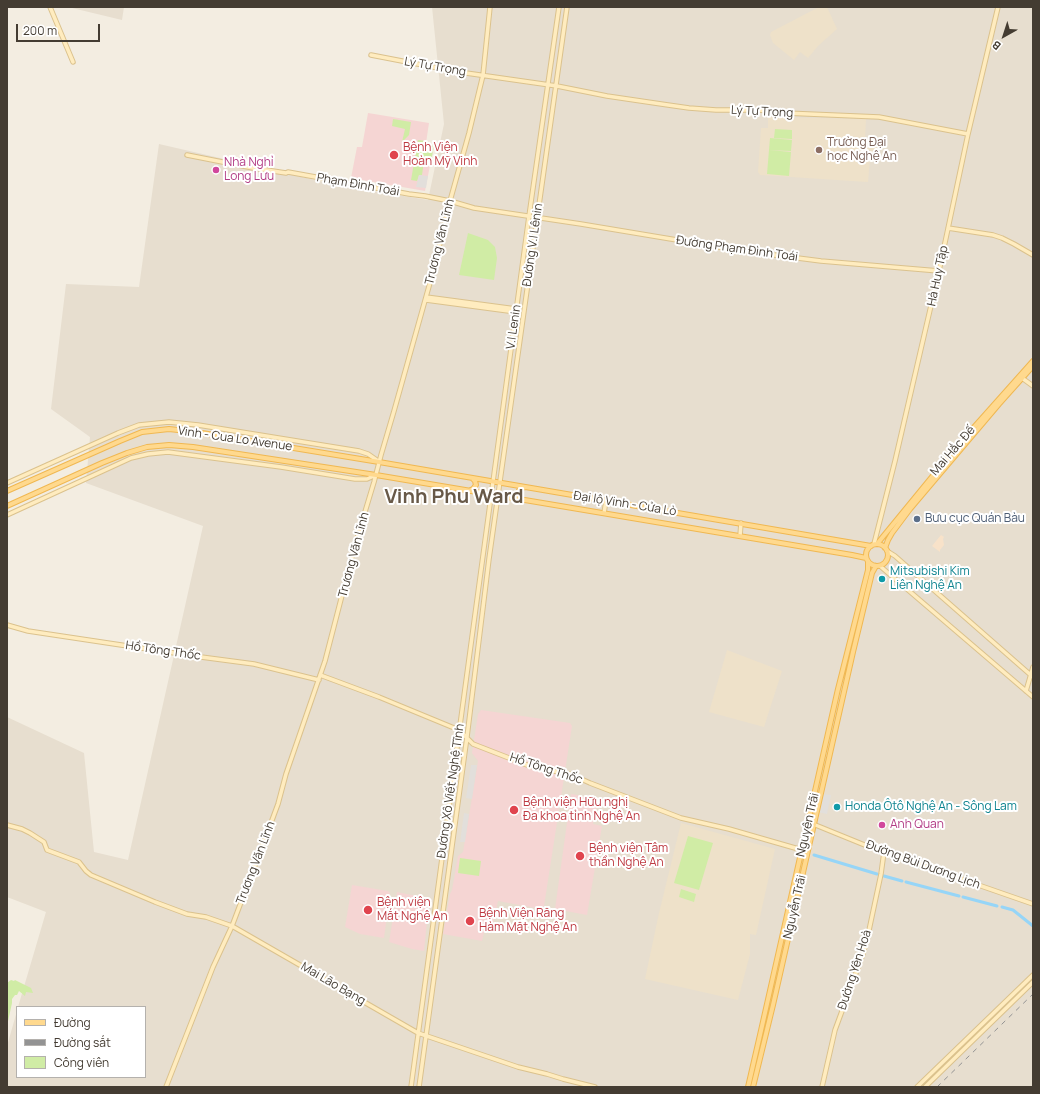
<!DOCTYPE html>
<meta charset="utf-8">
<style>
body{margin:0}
#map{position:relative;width:1040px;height:1094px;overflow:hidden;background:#f3ede1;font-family:Manrope,sans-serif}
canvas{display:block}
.frame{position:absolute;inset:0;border:8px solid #443c32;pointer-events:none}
.legend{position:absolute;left:16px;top:1006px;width:130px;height:72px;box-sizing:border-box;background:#fff;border:1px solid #b4b1ad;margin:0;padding:5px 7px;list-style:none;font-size:12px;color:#443c32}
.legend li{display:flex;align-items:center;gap:8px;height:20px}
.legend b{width:20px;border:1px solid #b4b1ad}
.north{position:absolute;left:984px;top:16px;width:40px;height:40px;-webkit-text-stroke:3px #fff;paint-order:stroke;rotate:219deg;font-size:11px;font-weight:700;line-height:16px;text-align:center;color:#443c32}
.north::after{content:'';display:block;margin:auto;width:14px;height:18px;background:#443c32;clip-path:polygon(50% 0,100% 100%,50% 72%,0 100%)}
.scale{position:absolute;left:16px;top:24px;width:84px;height:18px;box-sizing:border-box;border:2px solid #443c32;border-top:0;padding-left:5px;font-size:12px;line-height:14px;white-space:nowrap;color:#443c32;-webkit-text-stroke:3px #fff;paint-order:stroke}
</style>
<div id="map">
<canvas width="1040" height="1094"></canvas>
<div class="frame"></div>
<ul class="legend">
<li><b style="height:5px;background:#ffd98e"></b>Đường</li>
<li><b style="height:5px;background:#939393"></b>Đường sắt</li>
<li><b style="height:11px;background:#d0eca5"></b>Công viên</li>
</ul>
<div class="north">B</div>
<div class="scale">200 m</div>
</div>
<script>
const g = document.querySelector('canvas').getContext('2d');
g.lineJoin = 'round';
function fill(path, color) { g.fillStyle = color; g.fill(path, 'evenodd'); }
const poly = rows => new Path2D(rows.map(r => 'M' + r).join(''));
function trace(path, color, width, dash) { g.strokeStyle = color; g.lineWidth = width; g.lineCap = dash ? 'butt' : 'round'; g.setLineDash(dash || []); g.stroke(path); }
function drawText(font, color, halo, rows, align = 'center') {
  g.font = font + ' Manrope,sans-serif'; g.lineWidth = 4; g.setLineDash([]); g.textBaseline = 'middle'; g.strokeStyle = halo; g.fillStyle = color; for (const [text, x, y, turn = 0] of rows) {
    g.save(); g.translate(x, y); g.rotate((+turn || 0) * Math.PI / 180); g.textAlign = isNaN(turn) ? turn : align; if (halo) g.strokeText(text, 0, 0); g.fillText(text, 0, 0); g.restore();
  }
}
fill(poly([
 [68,7,124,7,122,20],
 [432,7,1033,7,1033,1087,7,1087,7,1046,17,1011,17,1077,145,1077,145,1007,18,1007,46,912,7,897,7,717,84,753,94,852,128,860,203,526,86,483,90,437,51,409,66,284,139,287,159,144,337,185,428,200,444,124]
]), '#e7decf');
fill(poly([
 [941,535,944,537,943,539,944,545,940,550,940,552,932,546]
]), '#f8e2c9');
fill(poly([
 [819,7,827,7,837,29,818,46,808,58,800,52,794,60,773,43,770,35,771,32],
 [768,117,866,119,865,139,879,140,877,159,870,159,868,182,760,175,758,172,761,128,768,128],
 [727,650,782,671,764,727,709,712],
 [681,823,775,849,756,935,750,934,750,954,738,1000,645,979,659,913]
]), '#eee1c9');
fill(poly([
 [368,113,429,123,426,143,434,145,425,191,351,178,357,147,362,147],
 [481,710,570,723,572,726,544,906,541,909,498,901,492,929,485,928,482,941,443,934,450,894,452,890,458,856,463,852,478,761,472,753,478,714],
 [571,794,598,799,593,824,602,826,587,915,555,909],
 [352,885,388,891,390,893,384,938,360,934,345,927],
 [397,892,426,898,429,901,424,951,412,949,389,942]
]), '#f5d5d3');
fill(poly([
 [393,119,411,122,409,135,402,142,405,129,392,126],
 [775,129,792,130,792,139,774,138],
 [770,138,792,140,791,151,769,150],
 [418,140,426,141,426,143,434,145,431,162,424,161,422,175,419,175,417,181,411,180],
 [769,150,791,152,789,176,767,174],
 [468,233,488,240,495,247,497,258,494,280,459,275],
 [688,836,713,843,699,890,674,883],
 [460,858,481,861,479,876,458,873],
 [681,889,696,894,694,902,679,897],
 [11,980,14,981,15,980,31,988,33,993,26,992,25,996,19,991,17,995,15,995,12,999,12,1003,7,1026,7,983]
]), '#d0eca5');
fill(poly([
 [419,175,428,176,426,188,416,187],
 [471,765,477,765,472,799,466,798],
 [822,794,831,795,827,814,818,812],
 [464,813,469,814,465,842,460,842]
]), '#e2dfdb');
trace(poly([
 [814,855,877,874],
 [884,876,902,881],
 [906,882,959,896],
 [963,897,997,906],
 [1002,907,1013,910,1033,926]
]), '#96d5f7', 3);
const secondary = poly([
 [50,7,73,62],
 [371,55,459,72,557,86,607,96,668,105,689,108,716,110,759,110,785,113,879,117,968,134],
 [187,155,253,168,286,173,288,172,409,194,425,196,450,201,474,208,581,224,743,251,821,261,939,271],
 [948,228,993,235,1002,238,1014,244,1033,255],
 [426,297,516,309],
 [426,300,516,312],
 [1022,378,1033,386],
 [7,483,118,433,139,425,169,422,198,425,359,451,368,454,378,461],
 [604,513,606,501],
 [7,515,131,458,148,454,168,452,281,467,355,479,367,479,376,475],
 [740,536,741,523],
 [874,544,895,461,939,271,968,134,998,7],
 [887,551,895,556,1033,677],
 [880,566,1033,697],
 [7,625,28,631,201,657,254,664,319,680],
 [320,675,379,697,459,730,473,744,527,765,537,768,570,774,590,783,681,818,729,829,802,850],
 [1026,691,1033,667],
 [813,824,872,848,1033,904],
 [7,825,22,829,30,833,44,842,47,850,79,862,86,871,91,875,155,902,187,914,206,917,232,926,418,1033,518,1067,547,1074,563,1079,595,1087],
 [166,1087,213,967,232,926,268,831,278,804,286,774,325,661,355,545,374,482,381,455,394,411,433,272,450,201,469,133,483,75,490,7],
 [411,1087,529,216,559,7],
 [419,1087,467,737,489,559,567,7],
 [822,1087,835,1030,863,954,868,935,881,874,884,852],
 [917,1087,1033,975],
 [925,1087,1033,982]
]);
const primary = poly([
 [7,491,120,441,142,432,169,429,196,432,379,462,871,546],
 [469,491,473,489,476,485,475,481,473,479],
 [522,499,519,496,518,492,521,488,525,487],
 [7,506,102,463,127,453,147,447,169,445,193,447,376,475,852,555,866,558],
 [877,544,959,444,1033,361],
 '866 555a11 11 0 1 1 22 0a11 11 0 1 1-22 0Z',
 [885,548,888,540,892,533,910,509,999,404,1033,366],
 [748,1087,760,1035,838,689,868,570,868,562],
 [753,1087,773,1005,853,652,872,573,876,566]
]);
trace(secondary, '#dbc28d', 5.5);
trace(primary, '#f0b852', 6);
trace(secondary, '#ffecbf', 3.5);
trace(primary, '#ffd98e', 4);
trace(poly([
 [937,1087,1033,994]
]), '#939393', 1, [5, 5]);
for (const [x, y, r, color] of [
 [819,150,4,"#8d6e63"],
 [394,155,5,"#e0444e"],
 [216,170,4,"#d1479c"],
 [917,519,4,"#5c6f8a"],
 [882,579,4,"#0f9aa8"],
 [837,807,4,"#0f9aa8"],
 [514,810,5,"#e0444e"],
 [882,825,4,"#d1479c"],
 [580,856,5,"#e0444e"],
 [368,910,5,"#e0444e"],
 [470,921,5,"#e0444e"]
]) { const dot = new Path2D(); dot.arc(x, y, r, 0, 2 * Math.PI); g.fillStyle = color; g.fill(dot); trace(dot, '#fff', 1.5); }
drawText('12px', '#443c32', '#fff', [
 ["Lý Tự Trọng",435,67,10],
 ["Lý Tự Trọng",762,112,3],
 ["Phạm Đình Toái",358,185,10],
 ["Trương Văn Lĩnh",440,242,-76],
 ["Đường V.I Lênin",533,245,-82],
 ["Đường Phạm Đình Toái",737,249,8],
 ["Hà Huy Tập",938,276,-78],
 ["V.I Lenin",514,327,-82],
 ["Vinh - Cua Lo Avenue",235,439,8],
 ["Mai Hắc Đế",953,451,-49],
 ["Đại lộ Vinh - Cửa Lò",625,504,9],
 ["Trương Văn Lĩnh",354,555,-75],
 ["Hồ Tông Thốc",163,651,8],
 ["Hồ Tông Thốc",546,769,18],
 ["Đường Xô Viết Nghệ Tĩnh",451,791,-82],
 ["Nguyên Trãi",808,825,-77],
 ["Trương Văn Lĩnh",256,863,-69],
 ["Đường Bùi Dương Lịch",923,865,20],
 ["Nguyễn Trãi",795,907,-77],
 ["Đường Yên Hoà",855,970,-72],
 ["Mai Lão Bạng",333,984,30]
]);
drawText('12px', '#785e54', '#fff', [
 ["Trường Đại",827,143],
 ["học Nghệ An",827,157]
], 'left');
drawText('12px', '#be3a42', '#fff', [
 ["Bệnh Viện",403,148],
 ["Hoàn Mỹ Vinh",403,162],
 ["Bệnh viện Hữu nghị",523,803],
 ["Đa khoa tỉnh Nghệ An",523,817],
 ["Bệnh viện Tâm",589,849],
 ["thần Nghệ An",589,863],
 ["Bệnh viện",377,903],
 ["Mắt Nghệ An",377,917],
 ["Bệnh Viện Răng",479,914],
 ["Hàm Mặt Nghệ An",479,928]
], 'left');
drawText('12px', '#b23c85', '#fff', [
 ["Nhà Nghỉ",224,163],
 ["Long Lưu",224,177],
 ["Anh Quan",890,825]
], 'left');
drawText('12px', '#4e5e75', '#fff', [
 ["Bưu cục Quán Bàu",925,519]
], 'left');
drawText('12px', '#0d838f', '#fff', [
 ["Mitsubishi Kim",890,572],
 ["Liên Nghệ An",890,586],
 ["Honda Ôtô Nghệ An - Sông Lam",845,807]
], 'left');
drawText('bold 20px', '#685948', '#fff', [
 ["Vinh Phu Ward",454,497]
]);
</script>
